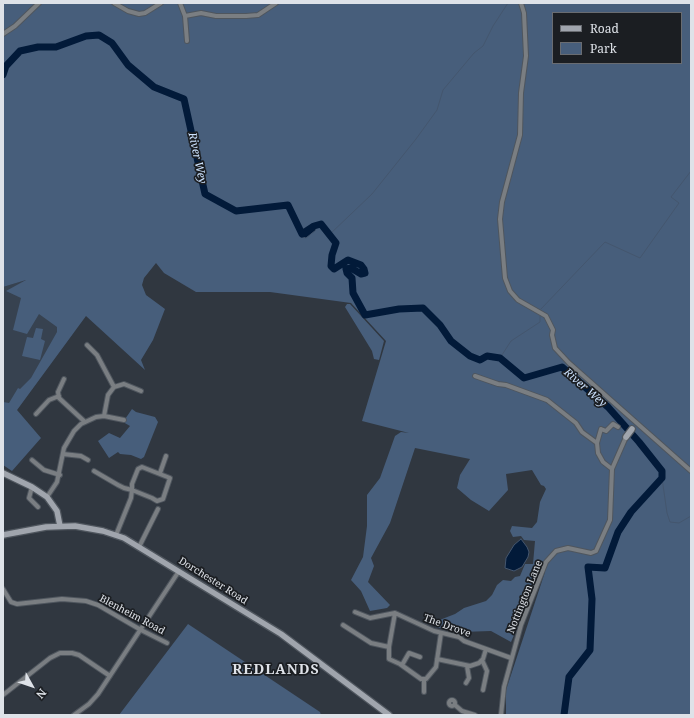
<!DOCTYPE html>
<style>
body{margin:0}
#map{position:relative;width:694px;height:718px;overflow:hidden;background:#303740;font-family:"Noto Serif",serif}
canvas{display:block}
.frame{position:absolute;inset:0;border:4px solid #dee2e8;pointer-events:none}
.legend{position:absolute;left:552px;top:12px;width:130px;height:52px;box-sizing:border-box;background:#1b1e22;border:1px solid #696c71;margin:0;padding:5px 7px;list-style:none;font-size:12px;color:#dee2e8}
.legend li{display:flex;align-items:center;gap:8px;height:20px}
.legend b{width:20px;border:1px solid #696c71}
.north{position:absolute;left:12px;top:666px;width:40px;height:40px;-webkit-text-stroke:3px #1b1e22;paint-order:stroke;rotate:130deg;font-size:11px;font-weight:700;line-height:16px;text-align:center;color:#dee2e8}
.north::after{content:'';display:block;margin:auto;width:14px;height:18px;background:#dee2e8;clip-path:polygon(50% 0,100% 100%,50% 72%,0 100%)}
</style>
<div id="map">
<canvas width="694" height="718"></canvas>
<div class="frame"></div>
<ul class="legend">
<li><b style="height:5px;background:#a0a5ad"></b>Road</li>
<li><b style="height:11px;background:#475e7b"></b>Park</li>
</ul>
<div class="north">N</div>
</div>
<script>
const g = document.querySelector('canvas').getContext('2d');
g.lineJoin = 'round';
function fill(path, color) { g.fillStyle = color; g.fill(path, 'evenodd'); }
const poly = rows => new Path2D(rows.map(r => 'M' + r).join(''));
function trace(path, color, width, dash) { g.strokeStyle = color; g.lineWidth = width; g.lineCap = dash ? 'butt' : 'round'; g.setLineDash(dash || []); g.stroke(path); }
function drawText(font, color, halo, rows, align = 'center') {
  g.font = font + ' "Noto Serif",serif'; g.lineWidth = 3.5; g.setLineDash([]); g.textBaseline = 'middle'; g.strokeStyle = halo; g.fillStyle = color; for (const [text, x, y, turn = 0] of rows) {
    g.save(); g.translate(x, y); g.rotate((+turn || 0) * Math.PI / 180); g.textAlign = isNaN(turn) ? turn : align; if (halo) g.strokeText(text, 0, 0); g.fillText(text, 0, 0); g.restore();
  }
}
fill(poly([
 [29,279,74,332,17,410,3,406,3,287]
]), '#374250');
fill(poly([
 [3,3,691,3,691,715,506,715,506,690,545,572,546,561,511,642,491,631,461,632,435,627,437,621,455,614,464,608,486,601,492,595,497,585,503,580,511,581,515,577,520,576,525,564,533,564,535,541,524,540,521,536,513,537,510,531,512,526,532,528,537,522,540,502,546,489,544,486,541,485,532,470,506,474,508,490,489,511,471,500,457,488,460,475,470,459,415,448,390,523,371,558,374,566,368,582,390,605,387,608,370,611,361,591,351,580,363,557,367,526,367,495,380,478,395,436,401,432,409,433,362,421,386,341,351,303,270,292,196,292,164,273,156,263,144,278,142,285,146,295,165,309,153,340,141,360,145,370,86,316,17,410,41,438,12,471,3,465,3,402,9,403,18,388,20,389,31,378,57,332,57,327,39,314,27,334,13,330,21,298,6,291,26,280,3,287],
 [553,13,681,13,681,63,553,63],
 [347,304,350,304,384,341,379,360,374,359,372,351,345,307],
 [36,328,43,329,41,339,45,341,40,360,22,356,27,337,33,338],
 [132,409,136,412,155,417,158,422,144,457,141,459,131,455,120,454,118,452,109,458,98,441,109,433,120,438,130,426,123,422],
 [188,624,320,712,321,715,119,715]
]), '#475e7b');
const water = poly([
 [312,224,316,230,306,238,302,237,300,231,312,224],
 [521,539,527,547,529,552,528,557,522,567,514,571,505,568,506,558,514,545,521,539]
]);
fill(water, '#021a39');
trace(water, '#44566e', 1);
trace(poly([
 [329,235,372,194,416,139,437,110,443,90,474,53,483,46,493,26,508,3],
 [541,309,605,242,640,258,679,203,671,197,691,171],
 [500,358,511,341,540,322,540,316],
 [662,478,667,513,670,522,679,523,691,516]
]), '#44566e', 1);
trace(poly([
 [3,75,6,66,20,51,38,47,56,47,86,36,99,35,112,43,128,65,154,87,184,99,205,194,236,211,288,205,302,234,314,226,321,224,336,243,332,255,331,266,334,269,348,260,361,265,364,269,365,273,361,274,351,268,346,269,347,273,352,278,353,293,365,315,399,309,423,308,440,325,451,341,470,356,480,360,487,356,500,358,524,378,562,367,608,407,639,442,662,471,662,478,631,512,618,532,605,568,588,567,592,599,590,650,569,677,564,715]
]), '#021a39', 7);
const street = poly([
 [114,3,128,11,139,14,145,13,161,3],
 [180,3,185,16,201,13,216,16,246,16,258,15,276,3],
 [521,3,524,13,526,56,521,93,520,135,502,202,500,219,505,278,510,291,518,300,546,316,553,330,552,335,555,348,569,363,691,471],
 [185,16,187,41],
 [3,34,15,26,39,3],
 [87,345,97,355,114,387],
 [475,376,498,384,506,385,547,400,576,423,582,432,597,443,598,453,603,462,612,469],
 [64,379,58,392,59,398,85,422],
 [36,414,49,400,59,396],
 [104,416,108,395,114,387,124,384,141,391],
 [597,443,601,429,606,431,613,424,618,427],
 [63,454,81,456,88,460],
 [32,460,44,470,60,475],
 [94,471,118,485,124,488,132,490,152,498,157,501,163,499,170,478,142,467,138,469,132,484,132,490,131,498,116,535],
 [160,473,166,456],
 [32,487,29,498,38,507],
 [47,497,57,482,64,448,74,431,81,424,96,417,104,416,124,420],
 [139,547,158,509],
 [3,589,11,602,17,604,62,599,86,601,98,605,141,630,167,643],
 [355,612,370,618,395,613,434,631,459,637,464,641,511,658],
 [395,613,389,647,389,659,400,664,421,679,426,679,436,667,441,633],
 [343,625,371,643,389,647],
 [437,659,470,666,479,663,483,659,486,649],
 [482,660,487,671,483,690],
 [402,665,409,653,420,657],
 [466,683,469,678,467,666],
 [424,692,424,679],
 [3,695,50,658,60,653,72,653,79,655,110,676],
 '449 703a3 3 0 1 1 6 0a3 3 0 1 1-6 0Z',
 [455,705,462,711,475,715],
 [74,715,89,704,98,694,179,571],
 [501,715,504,687,521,625,546,562,556,551,568,548,591,553,596,551,610,520,612,469,626,437]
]);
const secondary = poly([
 [626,437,632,429],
 [3,473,32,487,47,497,57,511,60,526],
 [3,535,46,527,75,526,103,531,124,538,281,634,389,715]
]);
trace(street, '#4f565e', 6);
trace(secondary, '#4f565e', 8);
trace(street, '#7a7e82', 4);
trace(secondary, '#a0a5ad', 5.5);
drawText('10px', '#dee2e8', '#1b1e22', [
 ["Dorchester Road",213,581,32],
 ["Nottington Lane",525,597,-68],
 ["Blenheim Road",132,615,28],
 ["The Drove",447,626,20]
]);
drawText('italic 11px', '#cde3ff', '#1b1e22', [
 ["River Wey",197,158,78],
 ["River Wey",585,388,41]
]);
g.letterSpacing = '1px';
drawText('bold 14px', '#dee2e8', '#1b1e22', [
 ["REDLANDS",276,670]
]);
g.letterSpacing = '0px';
</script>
